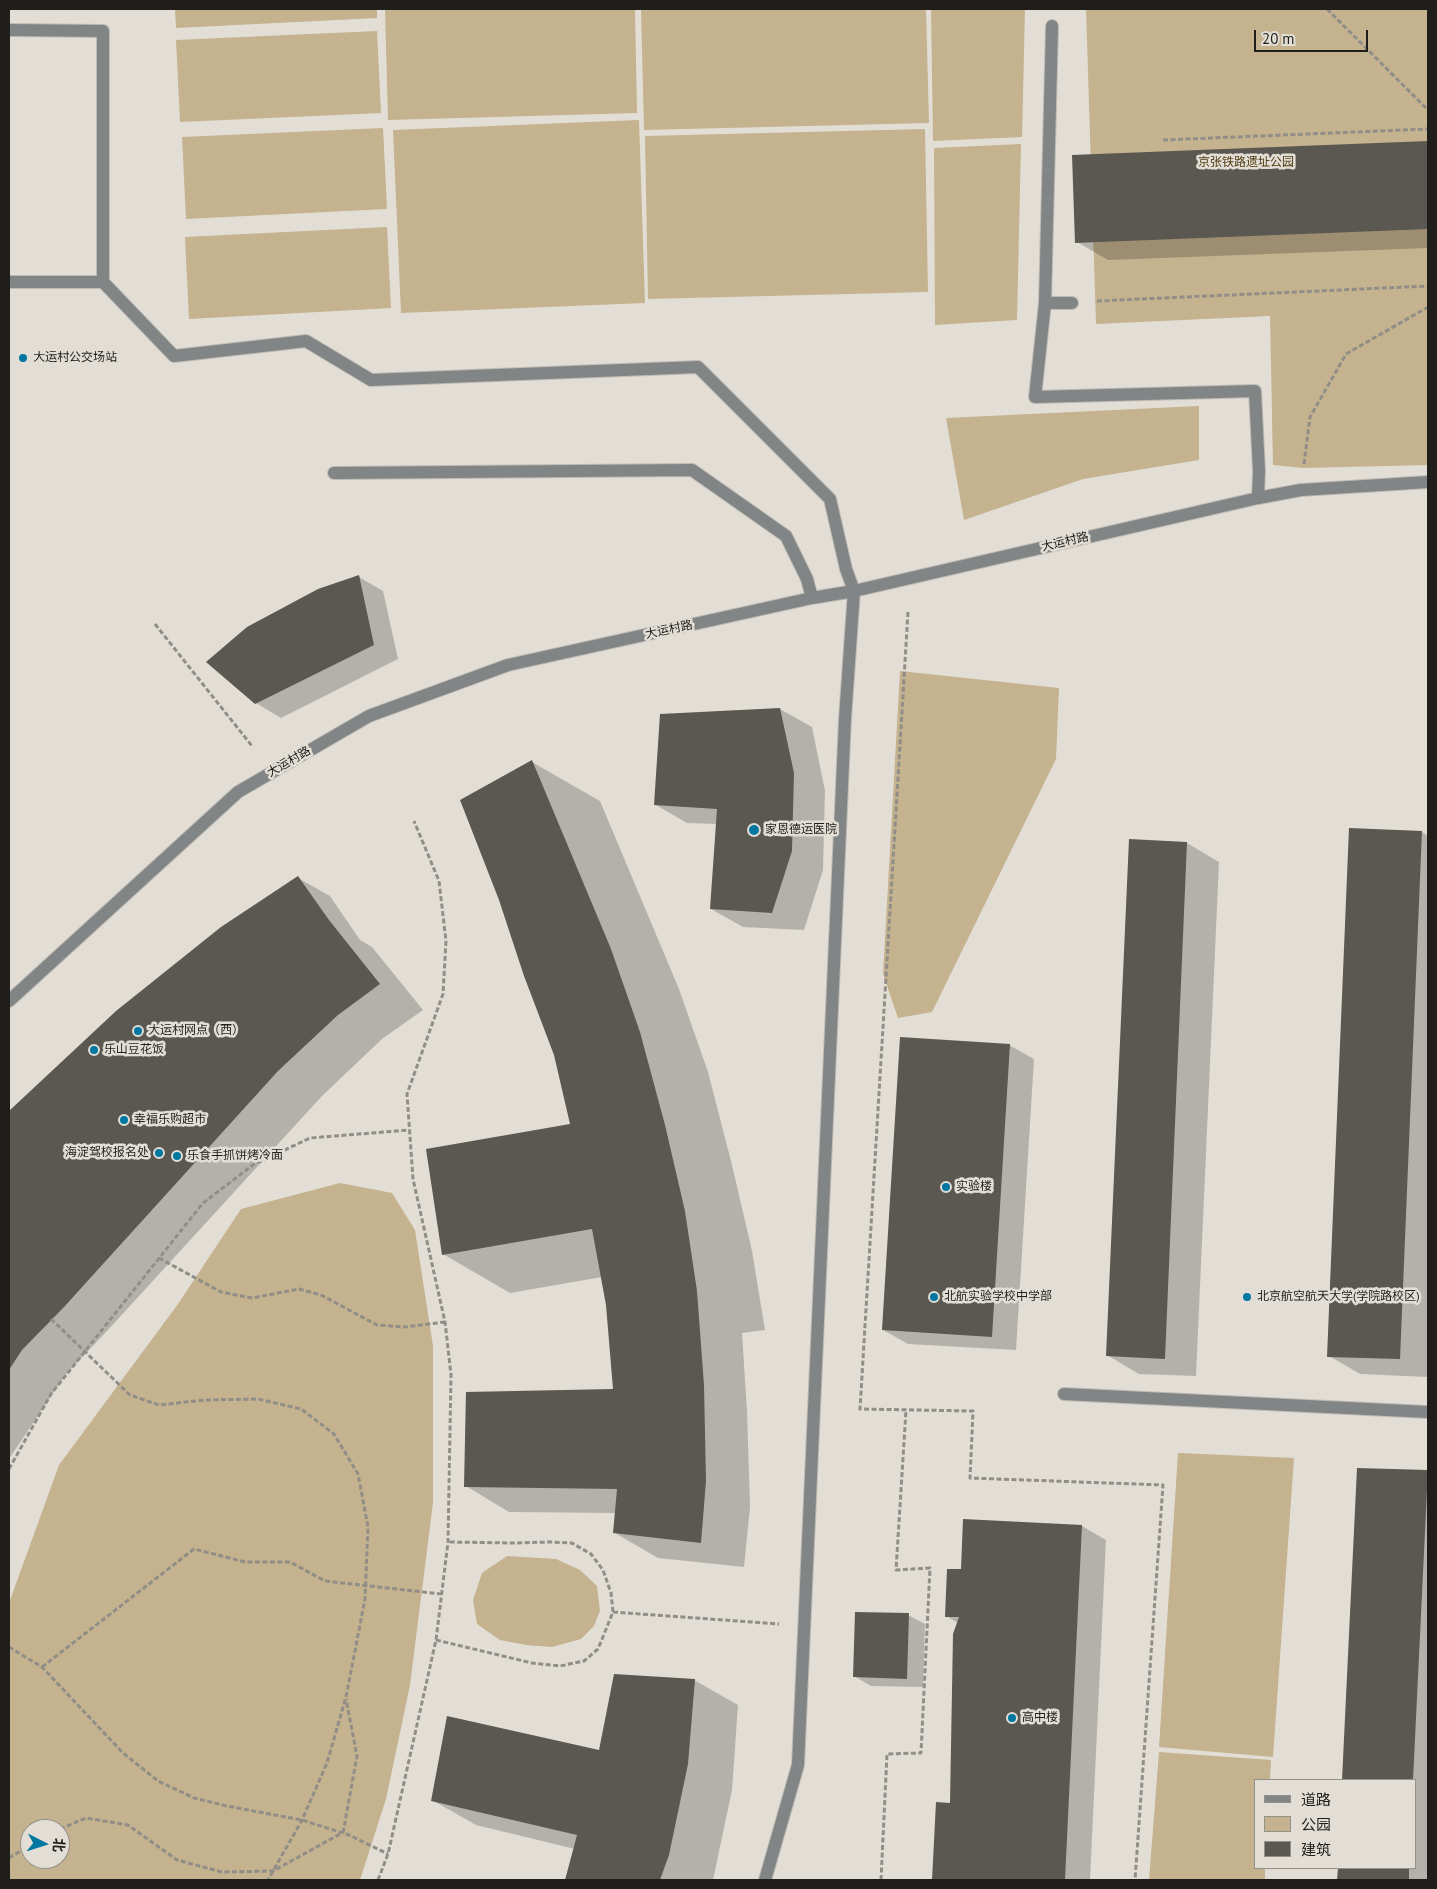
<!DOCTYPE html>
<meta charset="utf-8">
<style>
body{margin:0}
#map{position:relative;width:1437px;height:1889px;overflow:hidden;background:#e2ded6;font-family:"PT Sans","Noto Sans SC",sans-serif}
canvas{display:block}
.frame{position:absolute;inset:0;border:10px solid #1f1e1b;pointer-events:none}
.legend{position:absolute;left:1254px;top:1779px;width:162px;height:90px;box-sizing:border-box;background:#e2ded6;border:1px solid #94918b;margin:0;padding:6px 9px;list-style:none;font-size:15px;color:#1f1e1b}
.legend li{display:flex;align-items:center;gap:10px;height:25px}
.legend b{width:25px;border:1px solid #94918b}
.north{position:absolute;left:20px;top:1819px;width:50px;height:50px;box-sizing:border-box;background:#e2ded6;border:1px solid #94918b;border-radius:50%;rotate:95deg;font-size:14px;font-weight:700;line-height:20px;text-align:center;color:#1f1e1b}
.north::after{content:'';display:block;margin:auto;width:18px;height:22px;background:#0077a0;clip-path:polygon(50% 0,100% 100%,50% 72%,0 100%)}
.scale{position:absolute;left:1254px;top:30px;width:114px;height:22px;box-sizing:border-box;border:2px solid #1f1e1b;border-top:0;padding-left:6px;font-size:15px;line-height:18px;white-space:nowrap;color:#1f1e1b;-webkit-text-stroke:4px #e2ded6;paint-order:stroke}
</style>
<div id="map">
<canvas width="1437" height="1889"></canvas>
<div class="frame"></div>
<ul class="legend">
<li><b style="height:6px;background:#818586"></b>道路</li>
<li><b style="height:14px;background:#c5b28e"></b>公园</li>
<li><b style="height:14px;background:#5b5751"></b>建筑</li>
</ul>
<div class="north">北</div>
<div class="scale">20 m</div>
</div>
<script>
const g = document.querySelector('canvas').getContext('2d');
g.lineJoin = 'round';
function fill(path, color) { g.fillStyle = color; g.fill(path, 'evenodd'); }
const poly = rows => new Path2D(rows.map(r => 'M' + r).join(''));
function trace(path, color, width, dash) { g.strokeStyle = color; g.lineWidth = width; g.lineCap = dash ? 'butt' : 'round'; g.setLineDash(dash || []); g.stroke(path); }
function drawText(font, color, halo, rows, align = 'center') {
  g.font = font + ' "PT Sans","Noto Sans SC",sans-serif'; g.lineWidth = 5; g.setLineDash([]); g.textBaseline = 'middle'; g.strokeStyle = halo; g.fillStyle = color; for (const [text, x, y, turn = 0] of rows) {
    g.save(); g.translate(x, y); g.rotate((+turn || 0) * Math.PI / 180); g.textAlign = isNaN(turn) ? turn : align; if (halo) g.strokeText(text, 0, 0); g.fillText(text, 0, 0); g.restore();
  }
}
fill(poly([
 [175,9,377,9,377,18,176,28],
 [385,9,635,9,637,113,388,120],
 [641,9,926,9,929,123,644,130],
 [931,9,1025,9,1022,137,933,141],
 [1086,9,1428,9,1428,465,1303,468,1273,465,1270,316,1096,324],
 [377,31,381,113,180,122,176,40],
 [639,120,645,303,401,313,393,130],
 [383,128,387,209,186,219,182,137],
 [925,129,928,292,648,299,645,136],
 [1021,144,1017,320,935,325,934,148],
 [387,227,391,308,189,319,185,237],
 [1199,406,1199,460,1083,479,964,520,946,418],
 [900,671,1059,688,1056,759,932,1012,898,1018,883,974],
 [340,1183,392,1193,415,1230,433,1346,433,1503,410,1685,386,1799,360,1880,9,1880,9,1603,59,1465,178,1304,241,1209],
 [30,1829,60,1829,60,1859,30,1859],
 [1178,1453,1294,1458,1273,1757,1159,1747],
 [507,1556,556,1559,580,1570,597,1586,600,1611,594,1626,581,1639,552,1647,526,1645,500,1640,477,1624,473,1600,482,1573],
 [1159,1752,1271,1760,1270,1780,1256,1780,1256,1868,1265,1868,1265,1880,1149,1880]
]), '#c5b28e');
fill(poly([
 [1428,142,1428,248,1108,260,1077,242,1074,156],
 [359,577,383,591,398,659,281,718,256,703],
 [780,709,812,727,825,791,823,870,804,930,743,927,711,909,717,824,687,823,656,805],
 [532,762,600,801,679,989,708,1072,732,1165,752,1251,765,1330,742,1333,747,1411,750,1507,744,1567,658,1558,615,1533,616,1513,509,1512,466,1486,614,1390,607,1305,602,1277,510,1293,443,1254,572,1125],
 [1422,832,1428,836,1428,1377,1360,1374,1329,1356],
 [1130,841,1187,843,1219,862,1196,1376,1139,1374,1107,1355],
 [298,878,330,896,360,940,372,947,423,1010,382,1039,322,1096,107,1331,65,1375,9,1459,9,1113,117,1012],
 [1009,1045,1034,1059,1016,1350,908,1344,883,1330],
 [1358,1469,1428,1472,1428,1880,1338,1880,1339,1868,1416,1868,1416,1780,1343,1780],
 [1082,1526,1106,1540,1090,1880,933,1880,937,1803,952,1804,958,1623,946,1616,963,1570],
 [908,1615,925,1624,923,1687,871,1686,854,1676],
 [694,1680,738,1705,732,1790,713,1880,566,1880,575,1849,476,1825,432,1800,600,1752]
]), '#0003');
fill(poly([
 [1428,141,1428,229,1075,243,1072,155],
 [359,575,374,645,255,704,206,662,247,627,318,589],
 [780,708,794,773,792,851,772,913,710,909,717,809,654,805,660,714],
 [532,760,611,949,640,1032,665,1125,685,1211,697,1291,704,1385,706,1481,701,1543,613,1533,617,1489,464,1487,466,1392,613,1389,606,1305,592,1229,442,1255,426,1149,570,1124,554,1055,524,976,499,900,460,800],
 [1349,828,1422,831,1400,1359,1327,1357],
 [1129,839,1187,842,1165,1359,1106,1356],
 [298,876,329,920,380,984,338,1015,278,1071,64,1307,22,1350,9,1370,9,1111,116,1011,221,927],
 [900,1037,1010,1044,992,1337,882,1330],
 [1357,1468,1428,1470,1413,1780,1342,1780],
 [963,1519,1082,1525,1065,1880,932,1880,936,1802,950,1803,953,1634,959,1617,945,1617,947,1569,961,1569],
 [855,1612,909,1613,907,1679,853,1677],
 [614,1674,695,1679,688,1764,669,1855,660,1880,565,1880,577,1835,431,1801,447,1716,599,1750],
 [1338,1868,1409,1868,1409,1880,1337,1880]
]), '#5b5751');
const minor = poly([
 [1052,26,1045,303,1035,397,1255,391,1259,471,1258,498],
 [9,30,103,31,103,282,174,356,306,341,371,380,698,367,830,499,846,569,854,591,845,719,798,1765,765,1880],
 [9,282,103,282],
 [1045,303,1072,303],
 [334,473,692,470,786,536,807,579,812,598],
 [9,1001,238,792,369,716,508,665,812,598,854,591,1258,498,1301,490,1428,482],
 [1064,1394,1428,1412]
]);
trace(minor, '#bfbbb4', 14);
trace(poly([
 [1327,9,1428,110],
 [1163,140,1428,129],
 [1097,301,1428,286],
 [1304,464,1310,417,1346,354,1428,307],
 [908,612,860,1409,973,1411,970,1478,1163,1485,1135,1880],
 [155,624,252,746],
 [159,1258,221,1292,252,1298,299,1289,321,1295,377,1325,405,1327,445,1322],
 [51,1319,130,1395,159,1405,205,1400,258,1399,301,1409,334,1434,358,1474,368,1527,365,1599,346,1697,327,1763,302,1820,268,1880],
 [9,1469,51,1394,203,1203,253,1165,310,1138,409,1130],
 [613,1612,779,1624],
 [436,1640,532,1663,560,1666,584,1661,598,1649,613,1612,611,1593,603,1570,591,1554,572,1543,550,1542,513,1543,448,1542],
 [9,1647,42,1667,123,1753,158,1781,194,1798,227,1806,302,1820,349,1835,388,1854],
 [42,1667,194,1549,245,1562,290,1562,325,1581,441,1594],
 [60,1829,86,1818,128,1825,177,1860,222,1872,273,1871,342,1833],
 [343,1833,357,1756,346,1699],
 [9,1858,30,1845],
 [378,1880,388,1854,436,1640,448,1542,451,1375,445,1322,413,1179,407,1094,443,994,446,941,439,881,414,821],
 [881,1880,887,1754,921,1753,930,1568,896,1570,906,1410]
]), '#918e88', 3, [5, 2.5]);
trace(minor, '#818586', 12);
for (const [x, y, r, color] of [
 [23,358,5,"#0077a0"],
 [754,830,6,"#0077a0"],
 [138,1031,5,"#0077a0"],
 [94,1050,5,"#0077a0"],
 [124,1120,5,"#0077a0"],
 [159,1153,5,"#0077a0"],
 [177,1156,5,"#0077a0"],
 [946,1187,5,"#0077a0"],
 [934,1297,5,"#0077a0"],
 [1247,1297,5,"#0077a0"],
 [1012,1718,5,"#0077a0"]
]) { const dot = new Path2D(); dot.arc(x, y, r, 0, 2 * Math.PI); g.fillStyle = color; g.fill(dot); trace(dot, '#e2ded6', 2); }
drawText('12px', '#544017', '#e2ded6', [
 ["京张铁路遗址公园",1246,163]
]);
drawText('12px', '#1f1e1b', '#e2ded6', [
 ["大运村公交场站",33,358],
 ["家恩德运医院",765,830],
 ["大运村网点（西）",148,1031],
 ["乐山豆花饭",104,1050],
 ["幸福乐购超市",134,1120],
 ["海淀驾校报名处",149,1153,"right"],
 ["乐食手抓饼烤冷面",187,1156],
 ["实验楼",956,1187],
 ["北航实验学校中学部",944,1297],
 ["北京航空航天大学(学院路校区)",1257,1297],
 ["高中楼",1022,1718]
], 'left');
drawText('12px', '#1f1e1b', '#e2ded6', [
 ["大运村路",1065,542,-13],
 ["大运村路",669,630,-12],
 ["大运村路",289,762,-30]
]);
</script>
